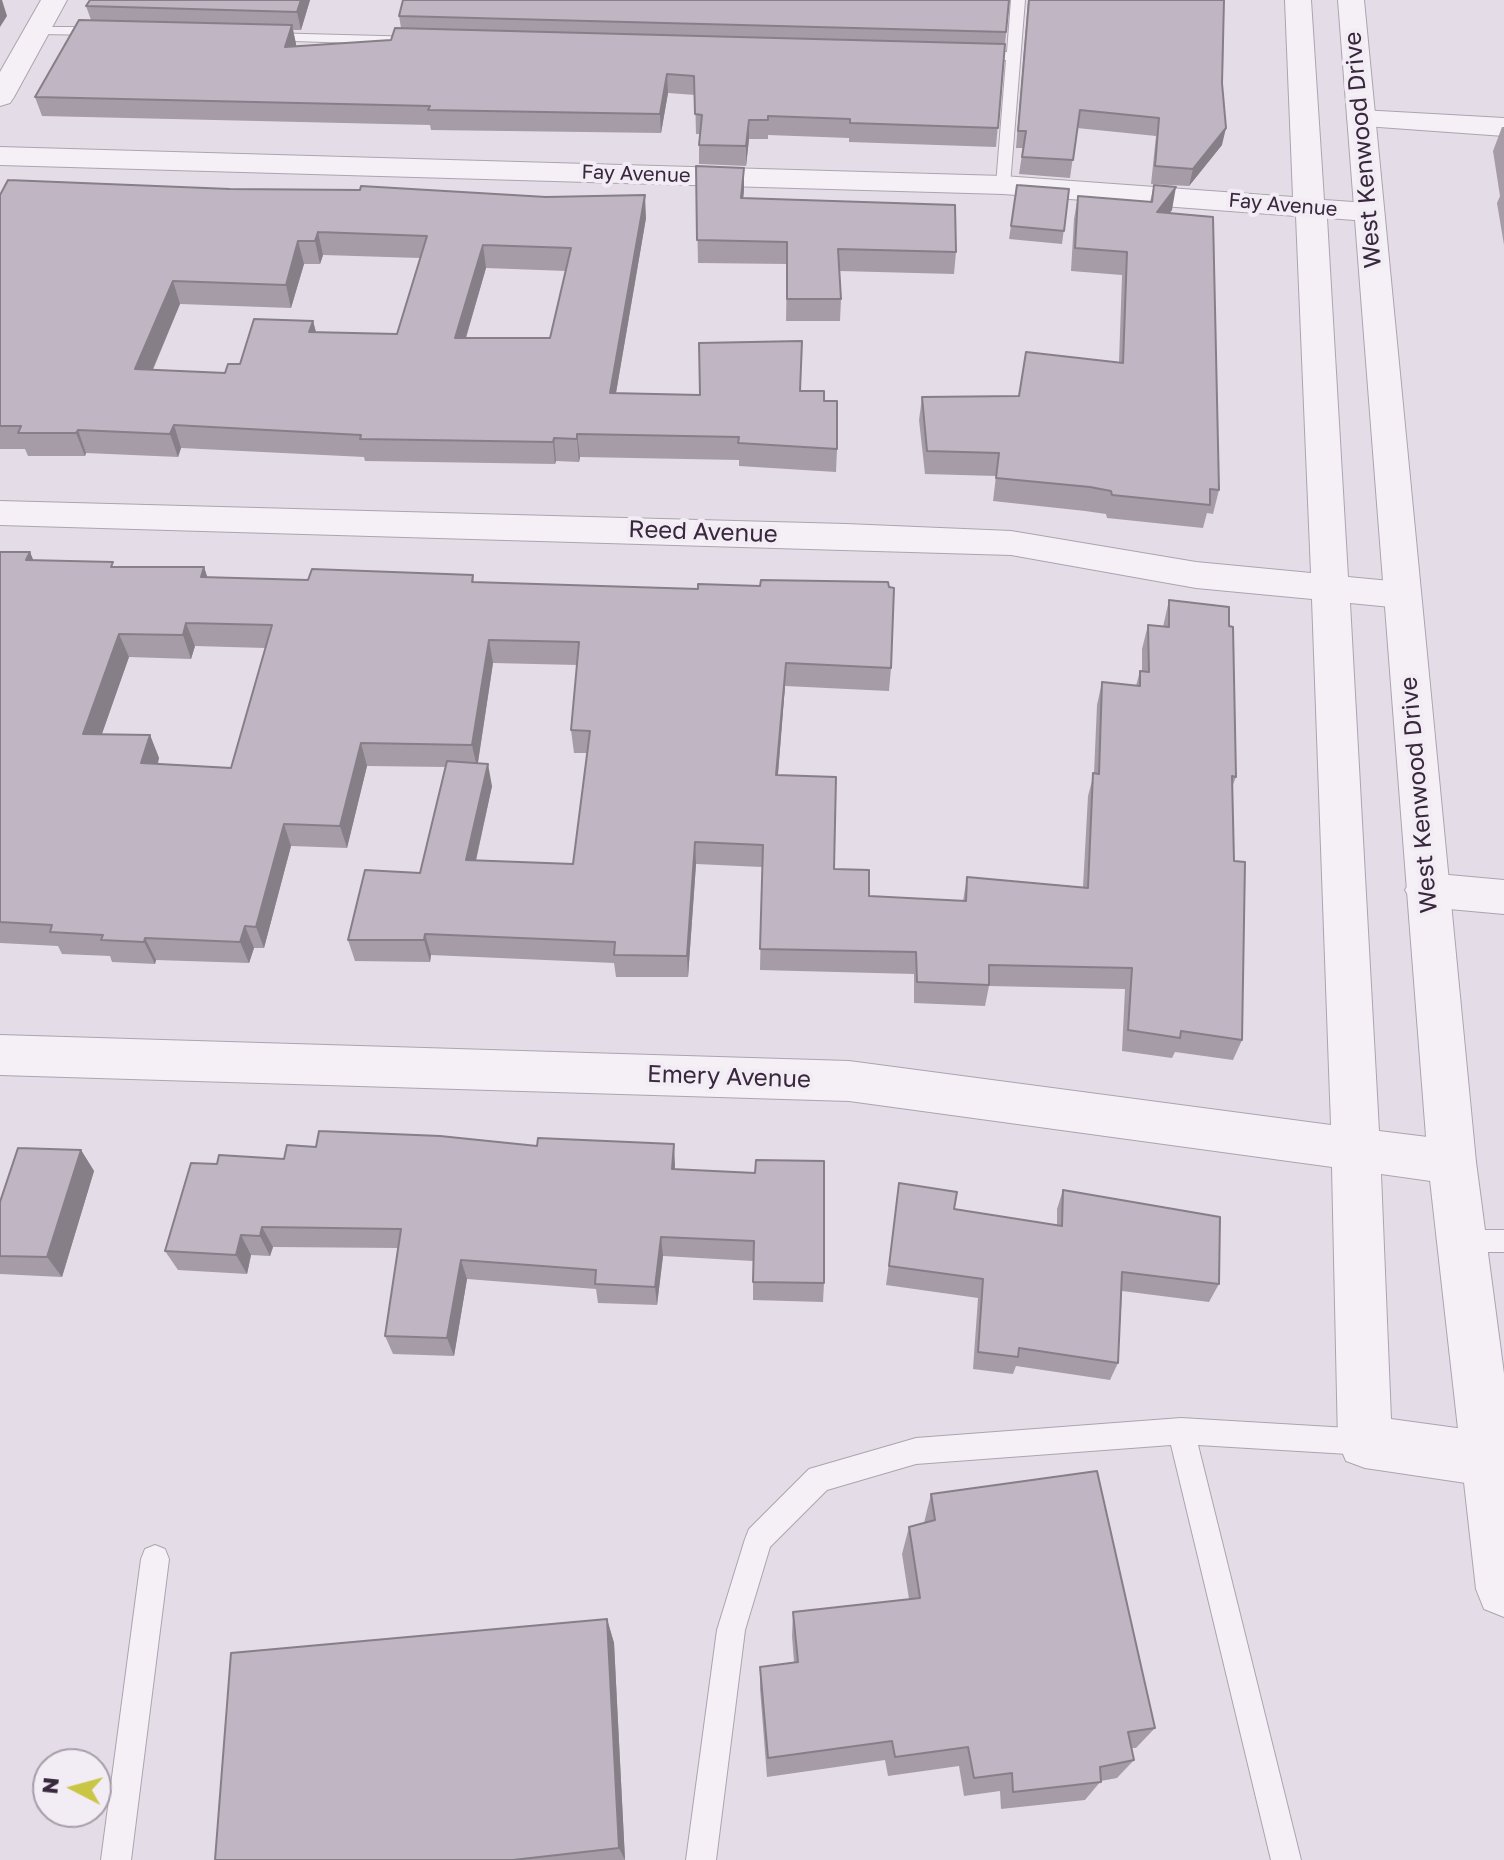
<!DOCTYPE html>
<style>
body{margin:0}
#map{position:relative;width:1504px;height:1860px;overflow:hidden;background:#e4dde7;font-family:"Golos Text",sans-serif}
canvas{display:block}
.north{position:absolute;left:32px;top:1748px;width:80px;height:80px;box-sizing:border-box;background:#f2ecf4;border:2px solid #a89dab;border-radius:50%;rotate:276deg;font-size:22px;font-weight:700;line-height:32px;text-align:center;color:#38273d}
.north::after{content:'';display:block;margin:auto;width:28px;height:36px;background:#c9c645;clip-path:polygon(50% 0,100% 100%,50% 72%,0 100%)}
</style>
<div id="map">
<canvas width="1504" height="1860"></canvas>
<div class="north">N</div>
</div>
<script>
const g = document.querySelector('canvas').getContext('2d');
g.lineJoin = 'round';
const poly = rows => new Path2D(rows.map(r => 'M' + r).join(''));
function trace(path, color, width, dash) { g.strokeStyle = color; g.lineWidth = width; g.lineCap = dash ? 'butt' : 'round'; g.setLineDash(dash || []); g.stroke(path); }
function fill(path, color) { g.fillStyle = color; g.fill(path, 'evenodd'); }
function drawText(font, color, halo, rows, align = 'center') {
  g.font = font + ' "Golos Text",sans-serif'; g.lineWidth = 8; g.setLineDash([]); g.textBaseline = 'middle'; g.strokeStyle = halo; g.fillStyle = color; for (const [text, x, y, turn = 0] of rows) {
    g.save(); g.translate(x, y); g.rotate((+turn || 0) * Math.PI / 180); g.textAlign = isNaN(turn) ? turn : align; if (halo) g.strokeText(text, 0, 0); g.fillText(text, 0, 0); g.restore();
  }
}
const service = poly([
 [1011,0,1025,0,1010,185,1003,189,996,185,1006,60,974,59,967,55,974,51,1007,52,1011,0],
 [34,27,100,27,107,31,100,35,39,34,32,30,34,27],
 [266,33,420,37,427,41,420,45,261,40,261,34,266,33],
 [1460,1230,1504,1230,1504,1252,1460,1252,1451,1249,1448,1241,1451,1233,1460,1230],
 [1181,1418,1365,1429,1374,1433,1378,1442,1374,1451,1365,1455,1198,1445,1301,1860,1271,1860,1171,1445,916,1464,827,1490,770,1547,745,1630,716,1860,686,1860,717,1630,745,1539,749,1529,809,1469,916,1438,1181,1418],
 [155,1545,165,1549,169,1559,131,1860,101,1860,141,1559,145,1549,155,1545]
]);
const minor = poly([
 [41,0,67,0,14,97,10,103,0,106,0,72,41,0],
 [1285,0,1311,0,1324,200,1368,203,1379,206,1383,212,1379,218,1368,221,1327,218,1348,577,1401,582,1414,586,1420,595,1414,604,1401,608,1350,603,1379,1131,1452,1140,1469,1147,1476,1162,1469,1177,1452,1184,1381,1174,1391,1419,1486,1432,1504,1440,1504,1478,1486,1486,1365,1468,1346,1461,1338,1442,1332,1167,849,1101,0,1075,0,1035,849,1061,1331,1125,1312,599,1196,588,1011,555,0,525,0,501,846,524,1011,531,1196,562,1311,573,1296,216,1003,194,0,165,0,147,1003,176,1293,197,1285,0],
 [1361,110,1504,118,1504,136,1351,125,1347,119,1351,113,1361,110],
 [1427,873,1504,880,1504,914,1427,907,1412,902,1405,890,1412,878,1427,873]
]);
const tertiary = poly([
 [1338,0,1364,0,1476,1162,1504,1374,1504,1617,1484,1609,1476,1589,1428,1162,1338,0]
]);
trace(service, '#ada3b1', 2);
trace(minor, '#ada3b1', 2);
trace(tertiary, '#ada3b1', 2);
fill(service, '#f4f0f5');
fill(minor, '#f4f0f5');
fill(tertiary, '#f4f0f5');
fill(poly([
 [310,0,301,30,293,30,296,44,296,47,391,40,401,28,399,16,1009,0,996,147,849,142,849,138,768,135,768,139,749,139,746,166,699,164,699,145,700,134,696,134,695,95,668,93,661,133,431,130,430,125,42,116,35,97,91,20,86,6],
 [1028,0,1224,0,1222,145,1189,186,1151,184,1156,136,1077,128,1070,178,1019,174,1023,148,1016,148],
 [1502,127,1504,127,1504,245,1497,203,1500,196,1493,151],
 [696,166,744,190,743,198,956,252,954,274,839,271,841,299,840,321,786,321,787,264,698,263],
 [1017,185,1069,189,1062,244,1009,239],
 [1154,185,1172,210,1169,213,1219,490,1213,514,1207,513,1203,528,1107,518,1106,514,1085,511,993,501,996,476,925,474,919,420,922,397,1019,396,1119,362,1122,275,1071,271,1074,219,1078,196,1150,202],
 [0,195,646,218,616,393,700,395,800,391,824,401,837,449,836,472,739,466,739,460,580,457,579,462,556,461,555,464,365,461,364,457,181,448,178,457,86,453,85,456,28,456,25,449,0,449],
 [323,255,420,258,397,334,316,332,313,321,225,373,153,370,180,304,291,308,304,264,320,264],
 [486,268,566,271,550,338,466,338],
 [0,552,34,561,115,567,204,567,207,577,308,580,473,575,474,582,891,668,889,691,785,686,778,775,834,869,869,896,963,901,967,877,1083,887,1088,796,1094,773,1097,705,1102,682,1136,686,1140,671,1142,671,1142,649,1148,625,1163,627,1169,600,1229,626,1236,777,1232,787,1234,861,1242,1040,1233,1060,1175,1052,1172,1058,1122,1051,1125,989,989,986,985,1006,914,1003,914,974,760,970,762,867,696,864,688,977,616,977,614,963,431,955,430,962,355,961,348,940,420,873,445,767,367,766,347,848,291,846,264,948,254,948,249,963,156,960,155,964,112,962,110,956,62,954,58,946,0,943],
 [195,646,265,648,231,768,158,764,159,758,150,735,102,734,129,657,191,659],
 [493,663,577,665,571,730,574,753,587,753,573,864,476,861,492,786,478,763],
 [81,1150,94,1171,62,1277,0,1274,0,1202],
 [284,1159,675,1165,675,1170,824,1283,823,1302,753,1300,753,1261,663,1256,657,1305,598,1303,596,1289,467,1279,454,1356,393,1354,385,1336,398,1248,273,1247,270,1256,251,1255,247,1274,178,1270,165,1251,217,1164],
 [1063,1190,1219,1284,1209,1302,1122,1291,1118,1363,1110,1380,1016,1366,1013,1374,973,1369,978,1298,886,1285,897,1203,954,1209,1057,1225,1057,1209],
 [931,1494,1155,1728,1136,1748,1132,1748,1134,1760,1117,1778,1101,1781,1085,1800,1001,1809,1000,1791,964,1796,959,1766,888,1776,885,1760,767,1777,760,1689,760,1667,794,1662,792,1636,793,1612,909,1599,902,1554,909,1527,924,1523],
 [607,1619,614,1643,625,1860,215,1860]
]), '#a59ca8');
fill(poly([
 [0,0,2,0,7,16,0,27],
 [301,0,310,0,301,30,297,12],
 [292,25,296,44,290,66,285,47],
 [667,74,668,93,661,133,660,114],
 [749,120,749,139,746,166,746,146],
 [1226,128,1222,145,1189,186,1193,169],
 [744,168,744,190,741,220,741,198],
 [1176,187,1172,210,1152,235,1157,212],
 [645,195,646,218,612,416,610,393],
 [318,232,323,255,320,264,315,241],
 [298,241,304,264,291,308,286,285],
 [483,245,486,268,459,361,455,338],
 [173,281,180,304,143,392,135,369],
 [313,321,319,344,309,332],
 [174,425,181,448,178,457,170,434],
 [78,430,86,453,85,456,76,433],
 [577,434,580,457,579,462,577,439],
 [554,438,556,461,555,464,553,442],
 [30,552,40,576,26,560],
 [204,567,212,591,201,577],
 [186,623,195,646,191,659,183,635],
 [119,634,129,657,94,756,83,734],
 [489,640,493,663,477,768,472,745],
 [786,663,785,686,776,798,776,775],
 [150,735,159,758,151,785,141,763],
 [361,743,367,766,347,848,340,826],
 [488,764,492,786,471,882,466,860],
 [284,824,291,846,264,948,256,927],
 [695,842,696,864,688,977,687,956],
 [245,926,254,948,249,963,240,942],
 [425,934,431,955,430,962,424,940],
 [145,938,156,960,155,964,144,942],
 [674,1144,675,1165,673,1190,672,1169],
 [81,1150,94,1171,62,1277,47,1257],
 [262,1227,273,1247,270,1256,260,1236],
 [241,1235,251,1255,247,1274,236,1255],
 [661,1237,663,1256,657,1305,655,1287],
 [461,1260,467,1279,454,1356,447,1338],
 [607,1619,614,1643,625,1860,619,1848]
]), '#867f88');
const building = poly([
 [90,0,301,0,297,12,86,6,90,0],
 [403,0,1009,0,1006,32,399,16,403,0],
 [1029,0,1224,0,1222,83,1226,128,1193,169,1155,166,1159,118,1080,110,1073,160,1022,157,1026,131,1018,131,1029,0],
 [79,20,292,25,285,47,391,40,395,28,1005,44,998,128,850,123,850,119,768,116,768,120,749,120,746,146,699,145,702,115,695,114,694,76,667,74,660,114,428,110,430,106,35,97,79,20],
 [696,166,744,168,741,198,955,205,956,252,838,249,841,299,787,299,787,242,697,240,696,166],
 [8,180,230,189,360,190,361,186,546,197,645,195,610,393,700,395,699,343,802,341,800,391,824,391,824,401,837,401,837,449,738,443,739,437,577,434,577,439,554,438,553,442,360,439,361,435,174,425,170,434,78,430,76,433,18,433,21,426,0,426,0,195,8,180],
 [318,232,427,236,397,334,309,332,313,321,254,319,240,364,228,364,225,373,135,369,173,281,286,285,298,241,315,241,318,232],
 [483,245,571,248,550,338,455,338,483,245],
 [1017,185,1069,189,1064,231,1011,226,1017,185],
 [1154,185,1176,187,1157,212,1213,217,1219,490,1210,489,1210,505,1112,495,1111,491,1090,487,996,478,999,453,927,451,922,397,1019,396,1026,352,1123,363,1127,252,1075,248,1078,196,1152,202,1154,185],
 [0,552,30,552,26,560,113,562,111,567,204,567,201,577,308,580,312,569,473,575,472,582,698,589,698,584,760,586,761,580,888,582,889,587,894,588,891,668,786,663,776,775,836,777,834,869,869,870,869,896,966,901,967,877,1088,888,1093,773,1099,774,1102,682,1140,686,1140,671,1149,672,1148,625,1169,627,1169,600,1229,607,1229,626,1233,627,1236,777,1232,776,1234,861,1245,862,1242,1040,1181,1031,1180,1038,1128,1030,1132,968,989,965,989,985,917,982,916,952,760,949,763,845,695,842,687,956,614,955,615,942,425,934,424,940,348,940,365,870,420,873,447,761,488,764,466,860,573,864,590,731,571,730,579,642,489,640,472,745,361,743,340,826,284,824,256,927,245,926,240,942,145,938,144,942,101,940,103,935,50,932,52,925,0,922,0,552],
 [186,623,272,625,231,768,141,763,150,735,83,734,119,634,183,635,186,623],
 [319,1131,440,1136,537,1146,538,1138,674,1144,672,1169,755,1173,756,1160,824,1161,824,1283,753,1282,754,1241,661,1237,655,1287,595,1284,596,1270,461,1260,447,1338,385,1336,401,1229,262,1227,260,1236,241,1235,236,1255,165,1251,191,1163,217,1164,219,1155,284,1159,287,1145,316,1147,319,1131],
 [18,1148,81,1150,47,1257,0,1256,0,1202,18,1148],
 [899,1183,957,1192,954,1209,1062,1226,1063,1190,1220,1217,1219,1284,1122,1272,1118,1363,1019,1348,1018,1357,978,1352,983,1279,889,1266,899,1183],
 [1097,1471,1155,1728,1128,1732,1134,1760,1100,1767,1101,1782,1013,1792,1012,1773,974,1778,968,1747,895,1757,892,1741,768,1758,760,1667,798,1662,793,1612,920,1598,909,1527,935,1520,931,1494,1097,1471],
 [607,1619,619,1848,513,1860,215,1860,231,1653,607,1619]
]);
fill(building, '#c0b5c3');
trace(building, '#867f88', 2);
drawText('20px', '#38273d', '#f2ecf4', [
 ["Fay Avenue",636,174,2],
 ["Fay Avenue",1283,205,5]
]);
drawText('24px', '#38273d', '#f2ecf4', [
 ["West Kenwood Drive",1363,150,-95],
 ["Reed Avenue",703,532,2],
 ["West Kenwood Drive",1419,795,-95],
 ["Emery Avenue",729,1077,2]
]);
</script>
